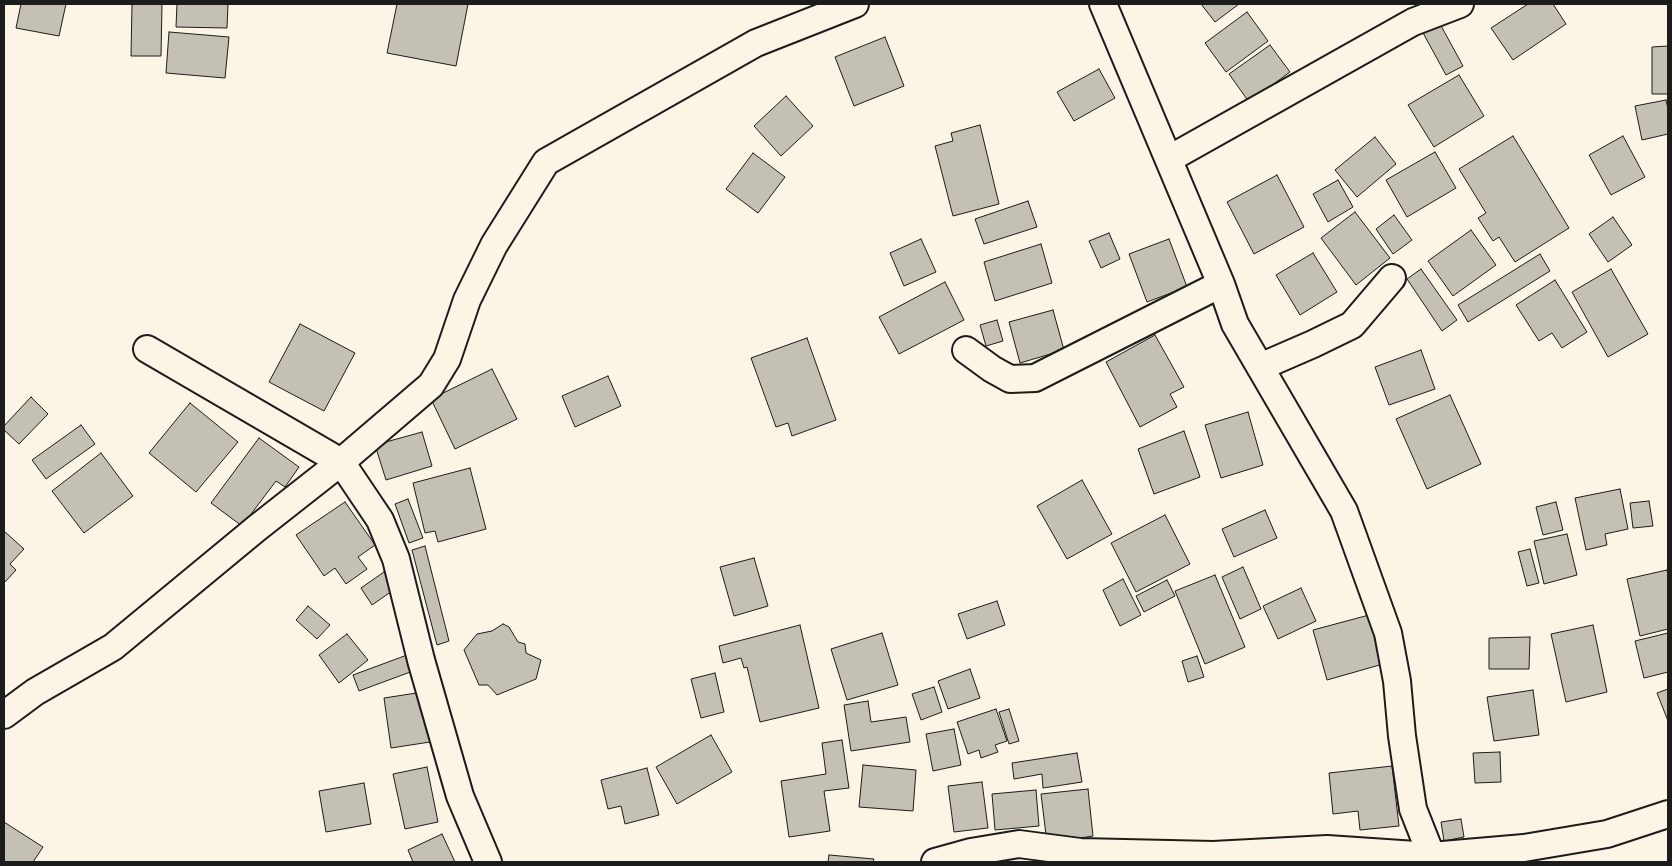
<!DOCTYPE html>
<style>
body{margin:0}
#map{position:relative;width:1672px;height:866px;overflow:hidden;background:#fcf5e5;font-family:"Patrick Hand",sans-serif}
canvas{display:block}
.frame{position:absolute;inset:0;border:5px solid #1c1c1c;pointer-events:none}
</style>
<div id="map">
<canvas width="1672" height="866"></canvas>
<div class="frame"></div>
</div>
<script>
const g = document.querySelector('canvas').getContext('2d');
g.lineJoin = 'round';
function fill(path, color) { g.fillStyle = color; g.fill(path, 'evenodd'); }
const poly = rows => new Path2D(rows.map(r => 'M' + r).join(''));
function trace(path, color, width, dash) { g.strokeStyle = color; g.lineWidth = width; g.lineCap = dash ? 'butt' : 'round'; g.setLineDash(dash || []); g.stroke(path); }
const building = poly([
 [21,4,66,4,59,36,16,28,21,4],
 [132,4,162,4,161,56,131,56,132,4],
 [177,4,228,4,227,28,176,27,177,4],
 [397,4,468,4,456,66,387,53,397,4],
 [1201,4,1239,4,1215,22,1201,4],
 [1528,4,1553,4,1566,24,1513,60,1491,28,1528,4],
 [1247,12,1268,41,1226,72,1205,43,1247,12],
 [1439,22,1463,66,1446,75,1422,31,1439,22],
 [169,32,229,37,225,78,166,73,169,32],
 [885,37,904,86,854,106,835,57,885,37],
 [1270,45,1290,72,1249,102,1229,74,1270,45],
 [1668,46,1668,94,1652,94,1652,47,1668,46],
 [1099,69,1115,98,1074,121,1057,92,1099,69],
 [1459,75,1484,116,1434,147,1408,105,1459,75],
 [786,96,813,126,781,156,754,126,786,96],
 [1666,100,1668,109,1668,134,1642,140,1635,106,1666,100],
 [980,125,999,204,953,216,935,146,953,141,951,133,980,125],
 [1513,136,1569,228,1515,262,1499,237,1493,241,1478,218,1486,213,1459,169,1513,136],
 [1623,136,1645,177,1611,195,1589,155,1623,136],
 [1375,137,1396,164,1357,197,1335,170,1375,137],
 [1435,152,1456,188,1407,217,1386,180,1435,152],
 [753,153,785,177,758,213,726,189,753,153],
 [1277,175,1304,227,1254,254,1227,202,1277,175],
 [1338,180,1353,207,1328,222,1313,194,1338,180],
 [1028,201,1037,227,984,244,975,219,1028,201],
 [1355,212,1390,258,1356,285,1321,238,1355,212],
 [1394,215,1412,240,1393,254,1376,229,1394,215],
 [1613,217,1632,245,1608,262,1589,234,1613,217],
 [1471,230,1496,265,1453,296,1428,261,1471,230],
 [1109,233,1120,259,1101,268,1089,241,1109,233],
 [921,239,936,272,904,286,890,253,921,239],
 [1169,239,1187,287,1147,302,1129,254,1169,239],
 [1041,244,1052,283,995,301,984,262,1041,244],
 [1313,253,1337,292,1300,315,1276,275,1313,253],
 [1540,254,1550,271,1468,322,1458,305,1540,254],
 [1421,269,1457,320,1442,331,1407,279,1421,269],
 [1611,269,1648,334,1608,357,1572,292,1611,269],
 [1555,280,1587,332,1562,348,1552,333,1539,341,1516,305,1555,280],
 [945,282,964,320,899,354,879,317,945,282],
 [1053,310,1064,350,1020,363,1009,322,1053,310],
 [997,320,1003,341,986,346,980,325,997,320],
 [300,324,355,353,324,411,269,382,300,324],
 [1155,335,1184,387,1170,394,1177,407,1140,427,1106,362,1155,335],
 [807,338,836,420,792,436,788,423,776,427,751,358,807,338],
 [1421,350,1435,389,1389,405,1375,367,1421,350],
 [492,369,517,419,455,449,431,399,492,369],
 [608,376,621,406,575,427,562,396,608,376],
 [1450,395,1481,464,1427,489,1396,419,1450,395],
 [31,397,48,414,19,444,4,430,4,426,31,397],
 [190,403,238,442,196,492,149,453,190,403],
 [1248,412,1263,465,1221,478,1205,425,1248,412],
 [81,425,95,444,46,479,32,460,81,425],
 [1184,431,1200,477,1154,494,1138,449,1184,431],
 [422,432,432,466,386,480,375,445,422,432],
 [259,438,299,467,285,487,276,481,242,526,211,503,259,438],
 [101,453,133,496,84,533,52,491,101,453],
 [470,468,486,529,438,542,435,531,425,533,413,483,470,468],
 [1082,480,1112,534,1067,559,1037,506,1082,480],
 [1620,489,1628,529,1605,534,1607,545,1586,550,1575,498,1620,489],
 [408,499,423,538,409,543,395,504,408,499],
 [1649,501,1653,526,1633,528,1630,503,1649,501],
 [345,502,375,545,358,557,367,569,346,584,335,568,324,576,296,535,345,502],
 [1556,502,1563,530,1543,535,1536,507,1556,502],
 [1265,510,1277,538,1234,557,1222,529,1265,510],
 [1165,515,1190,564,1136,592,1111,543,1165,515],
 [4,531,24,549,10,564,16,570,4,583,4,531],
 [1567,534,1577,575,1544,584,1534,541,1567,534],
 [425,546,449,641,437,645,412,550,425,546],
 [1530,549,1539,583,1527,586,1518,552,1530,549],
 [754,558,768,606,734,616,720,567,754,558],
 [1243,567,1261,609,1240,619,1222,577,1243,567],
 [1667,570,1668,576,1668,629,1640,636,1627,579,1667,570],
 [384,572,395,589,372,605,361,588,384,572],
 [1215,575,1245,647,1205,664,1175,591,1215,575],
 [1123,579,1141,615,1120,626,1103,590,1123,579],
 [1167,580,1175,596,1144,612,1136,596,1167,580],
 [1301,588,1316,621,1278,639,1263,606,1301,588],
 [997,601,1005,625,967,639,958,614,997,601],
 [308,606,330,625,317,639,296,620,308,606],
 [1369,615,1383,664,1327,680,1313,630,1369,615],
 [503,624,509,627,518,642,525,644,526,653,541,660,536,679,497,695,488,685,479,685,464,650,477,634,492,631,503,624],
 [800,625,819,708,760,722,747,667,744,668,741,658,723,663,719,646,800,625],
 [1593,625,1607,692,1566,702,1551,634,1593,625],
 [882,633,898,685,847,700,831,649,882,633],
 [1668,633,1668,672,1644,678,1635,641,1668,633],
 [347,634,368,660,339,683,319,655,347,634],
 [1530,637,1529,669,1489,669,1489,638,1530,637],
 [407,655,413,671,359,691,353,675,407,655],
 [1197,656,1204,677,1188,682,1182,661,1197,656],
 [970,669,980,698,948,709,938,681,970,669],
 [715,673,724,712,701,718,691,679,715,673],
 [934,687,942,712,921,720,912,694,934,687],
 [1668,689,1668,721,1657,693,1668,689],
 [1533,690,1539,735,1494,741,1487,697,1533,690],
 [423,692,430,742,391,748,384,698,423,692],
 [868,701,871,722,906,717,910,742,851,751,844,705,868,701],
 [996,709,1007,741,995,745,998,752,981,758,979,750,968,754,957,722,996,709],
 [1009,709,1019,741,1009,744,999,712,1009,709],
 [954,729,961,765,933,771,926,734,954,729],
 [711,735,732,772,677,804,656,767,711,735],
 [842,740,849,788,824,791,830,831,789,837,781,781,826,774,822,743,842,740],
 [1500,752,1501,782,1475,783,1473,753,1500,752],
 [1077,753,1082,782,1043,788,1042,774,1014,779,1012,763,1077,753],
 [863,765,916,770,913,811,859,807,863,765],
 [1392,766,1399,826,1360,830,1358,811,1333,814,1329,773,1392,766],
 [427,767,438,822,405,829,393,774,427,767],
 [647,768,659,815,625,824,621,806,608,809,601,780,647,768],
 [982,782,988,828,954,832,948,786,982,782],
 [364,783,371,824,326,832,319,791,364,783],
 [1088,789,1093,836,1080,838,1081,844,1047,843,1041,794,1088,789],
 [1036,790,1039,826,995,830,992,794,1036,790],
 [1461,819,1464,837,1444,841,1441,822,1461,819],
 [4,822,43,847,33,862,4,862,4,822],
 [442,834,455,862,413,862,408,850,442,834],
 [829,855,874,859,873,862,828,862,829,855]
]);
fill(building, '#c4c0b3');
trace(building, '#1c1c1c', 1);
const minor = poly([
 [1103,4,1221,284,1235,324,1344,511,1388,633,1397,681,1402,736,1413,809,1434,862],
 [1169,159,1413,22,1460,4],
 [147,349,341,462,380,520,396,559,421,660,460,796,488,862],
 [966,350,992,369,1010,379,1035,378,1221,284],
 [1260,367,1313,344,1352,325,1392,278],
 [4,715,35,692,113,647,257,528,341,462,431,385,447,359,467,300,494,245,546,162,756,43,855,4],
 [935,862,971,852,1019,844,1080,852,1213,855,1327,849,1431,856,1524,848,1607,834,1668,814]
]);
trace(minor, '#1c1c1c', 30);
trace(minor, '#fcf5e5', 26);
</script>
